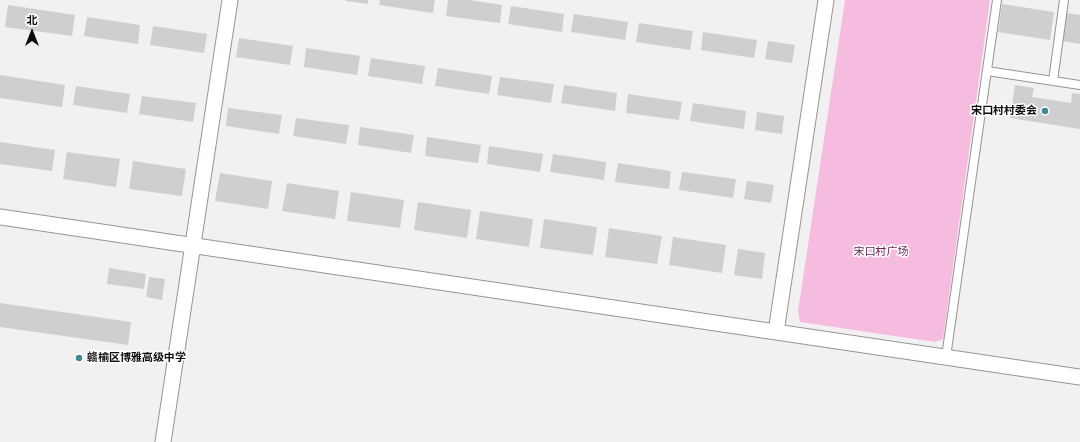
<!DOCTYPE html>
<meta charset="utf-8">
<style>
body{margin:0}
#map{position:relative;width:1080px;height:442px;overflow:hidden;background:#f3f0f1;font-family:"Space Grotesk","Noto Sans SC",sans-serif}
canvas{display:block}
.north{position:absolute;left:12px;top:12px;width:40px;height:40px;-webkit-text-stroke:3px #fff;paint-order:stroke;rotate:0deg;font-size:11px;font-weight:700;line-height:16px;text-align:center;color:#0d0c0d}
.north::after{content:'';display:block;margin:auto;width:14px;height:18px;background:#0d0c0d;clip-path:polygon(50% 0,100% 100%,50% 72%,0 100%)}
</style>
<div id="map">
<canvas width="1080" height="442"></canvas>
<div class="north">北</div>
</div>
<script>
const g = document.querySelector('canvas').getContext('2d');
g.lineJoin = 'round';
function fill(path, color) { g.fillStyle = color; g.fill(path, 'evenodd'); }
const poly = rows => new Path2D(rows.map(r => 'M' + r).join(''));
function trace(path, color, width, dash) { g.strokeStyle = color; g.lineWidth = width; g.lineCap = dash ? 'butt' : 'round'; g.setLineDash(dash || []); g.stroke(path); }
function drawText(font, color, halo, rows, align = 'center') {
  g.font = font + ' "Space Grotesk","Noto Sans SC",sans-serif'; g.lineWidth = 3; g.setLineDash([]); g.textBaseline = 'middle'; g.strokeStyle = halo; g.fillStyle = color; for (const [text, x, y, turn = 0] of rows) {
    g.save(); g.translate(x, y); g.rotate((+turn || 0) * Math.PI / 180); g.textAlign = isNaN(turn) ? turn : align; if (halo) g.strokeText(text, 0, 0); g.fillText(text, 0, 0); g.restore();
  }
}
fill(poly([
 [845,0,990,0,943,339,935,342,800,322,798,311]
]), '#f6bcdf');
fill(poly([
 [346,0,368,0,368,4,346,1],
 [380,0,435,0,433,13,379,5],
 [448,0,469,0,502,5,500,23,446,16],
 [1002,4,1054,12,1050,40,998,32],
 [8,5,75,15,72,36,5,27],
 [511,6,564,14,562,32,508,24],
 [1066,13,1080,15,1080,44,1062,41],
 [574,14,628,22,625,40,571,32],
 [87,17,140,25,138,44,84,36],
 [639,23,693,31,690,50,636,42],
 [153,26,207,34,204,53,150,45],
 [703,32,757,40,754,58,701,50],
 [239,38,293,46,290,65,236,57],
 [768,41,795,45,792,63,765,59],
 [306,48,360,56,357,75,304,67],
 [371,58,425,66,422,84,368,76],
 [438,68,492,76,489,94,435,86],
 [0,75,65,85,62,107,0,98],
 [500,77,554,84,551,103,497,95],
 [564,85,617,93,615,111,561,103],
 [1015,85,1034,88,1032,97,1071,103,1072,93,1080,94,1080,129,1010,118],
 [76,86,130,94,127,113,73,105],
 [628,94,682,102,679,120,626,113],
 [142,96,196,103,193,122,139,114],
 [693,103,746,111,744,129,690,121],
 [228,108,282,115,279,134,226,126],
 [757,112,784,116,782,134,755,130],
 [296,118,349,125,346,144,293,136],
 [360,127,414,135,411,153,358,145],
 [427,137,481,145,478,163,425,156],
 [0,142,55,150,52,171,0,164],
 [489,146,543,154,540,172,487,164],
 [67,152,120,159,116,187,63,179],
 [553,154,606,162,604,180,550,172],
 [133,161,186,169,182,196,129,189],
 [618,163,671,171,669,189,615,182],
 [682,172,736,179,733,198,679,190],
 [220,173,272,181,268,209,215,201],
 [747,181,774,185,771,203,744,199],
 [287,183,339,191,335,219,282,211],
 [351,192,404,200,400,228,347,221],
 [418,202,471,210,467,238,414,230],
 [480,211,533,219,529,247,476,239],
 [544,219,597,227,593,255,540,248],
 [609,228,662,236,657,264,605,257],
 [673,237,726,245,722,273,669,265],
 [738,249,765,253,762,279,734,275],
 [109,268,146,274,144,289,107,284],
 [149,277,165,279,162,300,146,297],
 [0,303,131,322,128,345,0,327]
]), '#d1ced0');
const service = poly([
 [987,71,1080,85],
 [1053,81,1064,0],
 [946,357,997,0]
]);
const minor = poly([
 [0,217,1080,377],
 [776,332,826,0],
 [163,442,230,0]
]);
trace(service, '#979496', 10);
trace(minor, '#979496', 17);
trace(service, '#fff', 8);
trace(minor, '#fff', 15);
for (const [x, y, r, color] of [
 [1045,111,4,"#428793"],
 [79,358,4,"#428793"]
]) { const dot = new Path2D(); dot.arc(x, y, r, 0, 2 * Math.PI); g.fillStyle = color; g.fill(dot); trace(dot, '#fff', 1.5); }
drawText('bold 11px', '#0d0c0d', '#fff', [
 ["宋口村村委会",1037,111],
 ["赣榆区博雅高级中学",87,358,"left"]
], 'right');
drawText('11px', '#6b2555', '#fff', [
 ["宋口村广场",881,252]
]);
</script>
